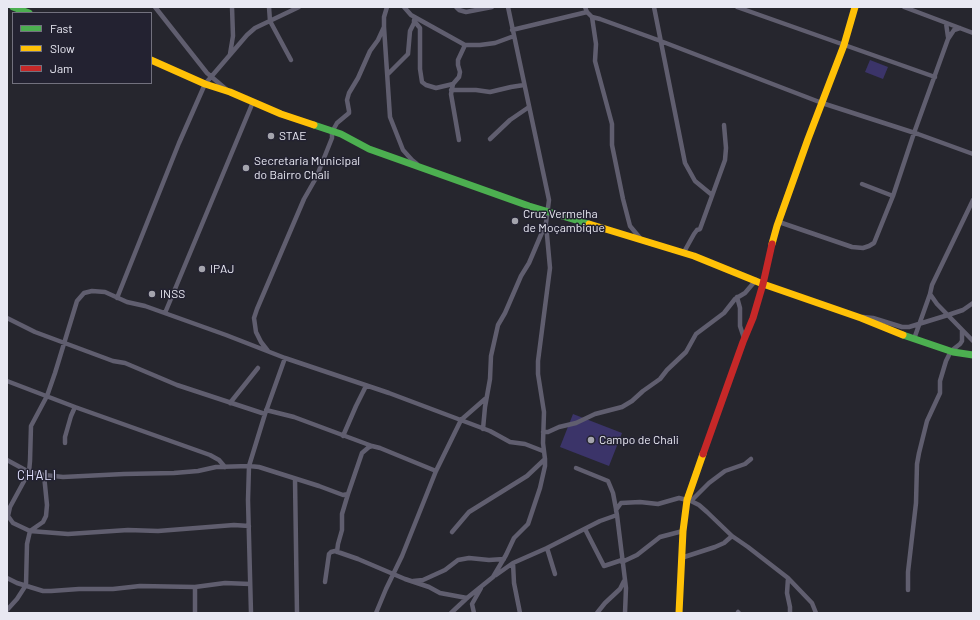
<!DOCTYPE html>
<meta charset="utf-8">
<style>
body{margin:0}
#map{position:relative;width:980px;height:620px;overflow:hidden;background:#26262e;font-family:Barlow,sans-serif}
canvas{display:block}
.frame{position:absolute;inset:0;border:8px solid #e8e8f2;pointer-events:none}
.legend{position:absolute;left:12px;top:12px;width:140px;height:72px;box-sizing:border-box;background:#232231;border:1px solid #72717e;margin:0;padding:5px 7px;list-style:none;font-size:12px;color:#e8e8f2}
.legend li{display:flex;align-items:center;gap:8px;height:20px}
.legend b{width:20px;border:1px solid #72717e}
</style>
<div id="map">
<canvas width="980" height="620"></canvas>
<div class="frame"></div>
<ul class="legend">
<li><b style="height:5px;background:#4caf50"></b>Fast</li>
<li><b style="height:5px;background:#ffc107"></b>Slow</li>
<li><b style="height:5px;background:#c62828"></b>Jam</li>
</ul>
</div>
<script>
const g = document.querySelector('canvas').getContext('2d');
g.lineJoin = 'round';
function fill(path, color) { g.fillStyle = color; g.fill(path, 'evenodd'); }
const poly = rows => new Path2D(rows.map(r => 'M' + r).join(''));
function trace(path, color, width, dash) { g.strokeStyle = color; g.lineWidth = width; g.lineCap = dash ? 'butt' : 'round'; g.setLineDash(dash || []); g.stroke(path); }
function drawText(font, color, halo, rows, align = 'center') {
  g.font = font + ' Barlow,sans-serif'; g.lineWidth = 3; g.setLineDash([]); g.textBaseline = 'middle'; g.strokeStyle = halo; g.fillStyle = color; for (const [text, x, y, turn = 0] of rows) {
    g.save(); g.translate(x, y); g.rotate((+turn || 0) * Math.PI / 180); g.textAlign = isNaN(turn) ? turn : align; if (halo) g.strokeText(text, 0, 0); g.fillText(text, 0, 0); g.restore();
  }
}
fill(poly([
 [870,60,888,67,883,79,865,72],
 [573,414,622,433,609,466,560,447]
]), '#3b3469');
trace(poly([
 [155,7,207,73,227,90],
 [269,7,270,21,291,60],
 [387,7,384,17,384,27,390,117,403,150,412,160,417,164],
 [404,7,411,15,465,45,480,45,495,43,514,36],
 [456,7,459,10,466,12,492,7],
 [585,7,587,12,592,17,600,19,658,40,822,103,918,134,973,154],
 [654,7,685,163,695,181,712,195],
 [737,7,935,77],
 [904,7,973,33],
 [592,17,596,44,595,61,612,124,612,145,623,199,630,226,640,238],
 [415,22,420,28,420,69,422,82,426,85,436,88,453,84],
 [946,23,948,37],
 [512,30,587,12],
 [230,54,233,36,232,7],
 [388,74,408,54,410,31,414,23,414,20],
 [451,90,476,90,490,92,511,87,524,85],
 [490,139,510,120,529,107],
 [459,140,451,94,453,84,459,77,460,72,458,65,458,60,465,45],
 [862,184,893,196],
 [779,222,852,247,863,248,869,246,874,243,893,196,914,133,948,39,954,30,960,28],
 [684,252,694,234,697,230,700,229,725,160,726,148,724,125],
 [930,294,937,304,973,341],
 [737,297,740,308,740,326,744,338],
 [117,298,179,143,205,84,247,35,255,28,299,7],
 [165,313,253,102],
 [863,317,873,318,902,327,909,327,948,315,963,310,973,303],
 [7,318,35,332,113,361,125,363,177,385,265,414],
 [914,339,930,294,932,285,973,200],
 [268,351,261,342,256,332,254,318,257,309,304,199,316,178,332,138,332,132,337,123,349,113,349,111,347,100,349,93,358,78,370,51,378,40,384,27],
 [285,358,389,393,490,431,510,442,525,444,543,451],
 [7,381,75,407,210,455,219,460,225,467],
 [230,403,258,368],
 [266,410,294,417,372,446],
 [483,429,485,407,490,379,491,356,498,325,505,313,521,276,529,263,546,223,549,200,508,7],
 [543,432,548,432,559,427,576,423,595,414,622,407,632,401,643,391,660,379,667,370,686,352,696,334,724,313,735,299,745,293,756,280],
 [343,436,356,406,366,386],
 [65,443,65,437,71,416,75,407],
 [7,460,29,472,44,475,63,477,124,474,174,473,198,471,216,467,249,466,259,467,319,486,343,495,348,494,362,453,369,447,372,446,380,448,436,471],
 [576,468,608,481,613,493,616,509],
 [295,479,297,613],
 [691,501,709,483,725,471,745,464,751,459],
 [617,515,626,588,625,613],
 [585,529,604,566,622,560],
 [30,531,68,534,128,530,158,531,234,525,249,526],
 [30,531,43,522,46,516,47,505,44,475],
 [452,532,469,512,527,476,545,459],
 [547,548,555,574],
 [337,552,338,544,342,530,342,514,348,494],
 [681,558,715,547,724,543,732,536],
 [622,562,637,555,660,537,683,531],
 [513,563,514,583,520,613],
 [496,575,513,563,547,548,600,521,617,515,616,510,621,503,640,502,658,504,679,498,691,501,699,505,707,512,732,536,748,547,788,578,812,603,816,613],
 [7,578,17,583,43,591,51,591,79,589,113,589,140,586,195,587,225,583,250,584],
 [788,578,787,593,790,607,790,613],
 [413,581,423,580,445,570,458,560,469,558,489,560,504,559],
 [325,582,329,554,331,552,335,551,358,559,405,579,429,587,440,593,467,598],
 [908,590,908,572,916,503,917,464,919,453,927,421,940,393,940,381,946,361,951,351,960,344,962,341,962,330],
 [7,610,17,599,26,585,27,544,30,531,13,523,8,516,10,507,29,472,30,461,31,426,47,396,55,373,77,301,84,293,92,291,105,292,127,302,145,306,226,335,285,358,265,414,249,466,248,500,251,613],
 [738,612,739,613],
 [195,613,195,587],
 [376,613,386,589,402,556,436,471,461,420,485,399],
 [451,613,467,598,493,577,506,555,514,538,528,524,540,488,545,466,545,459,543,443,544,412,538,374,538,361,550,268,546,224],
 [474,613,472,604,481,588],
 [597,613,605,603,620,589,624,581]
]), '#605e6f', 4.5);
trace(poly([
 [13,7,29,13],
 [314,125,341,134,369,149,529,206,589,224],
 [903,335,953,352,973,355]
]), '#4caf50', 7);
trace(poly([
 [151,60,205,84,230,92,281,114,314,125],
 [589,224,694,256,763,284,861,318,903,335],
 [772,244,777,226,808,139,844,45,855,7],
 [679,613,683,531,687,500,703,454]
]), '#ffc107', 7);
trace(poly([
 [703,454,743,342,753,318,763,284,772,244]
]), '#c62828', 7);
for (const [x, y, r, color] of [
 [271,136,4,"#a4a4ad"],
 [246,168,4,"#a4a4ad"],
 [515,221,4,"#a4a4ad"],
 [202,269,4,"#a4a4ad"],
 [152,294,4,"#a4a4ad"],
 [591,440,4,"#a4a4ad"]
]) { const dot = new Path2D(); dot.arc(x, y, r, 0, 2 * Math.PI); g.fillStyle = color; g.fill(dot); trace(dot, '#232231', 1.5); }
drawText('12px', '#e8e8f2', '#232231', [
 ["STAE",279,136],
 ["Secretaria Municipal",254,161],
 ["do Bairro Chali",254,175],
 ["Cruz Vermelha",523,214],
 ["de Moçambique",523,228],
 ["IPAJ",210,269],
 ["INSS",160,294],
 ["Campo de Chali",599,440]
], 'left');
g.letterSpacing = '1px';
drawText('13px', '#e0e0fe', '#232231', [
 ["CHALI",37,476]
]);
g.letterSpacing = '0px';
</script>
